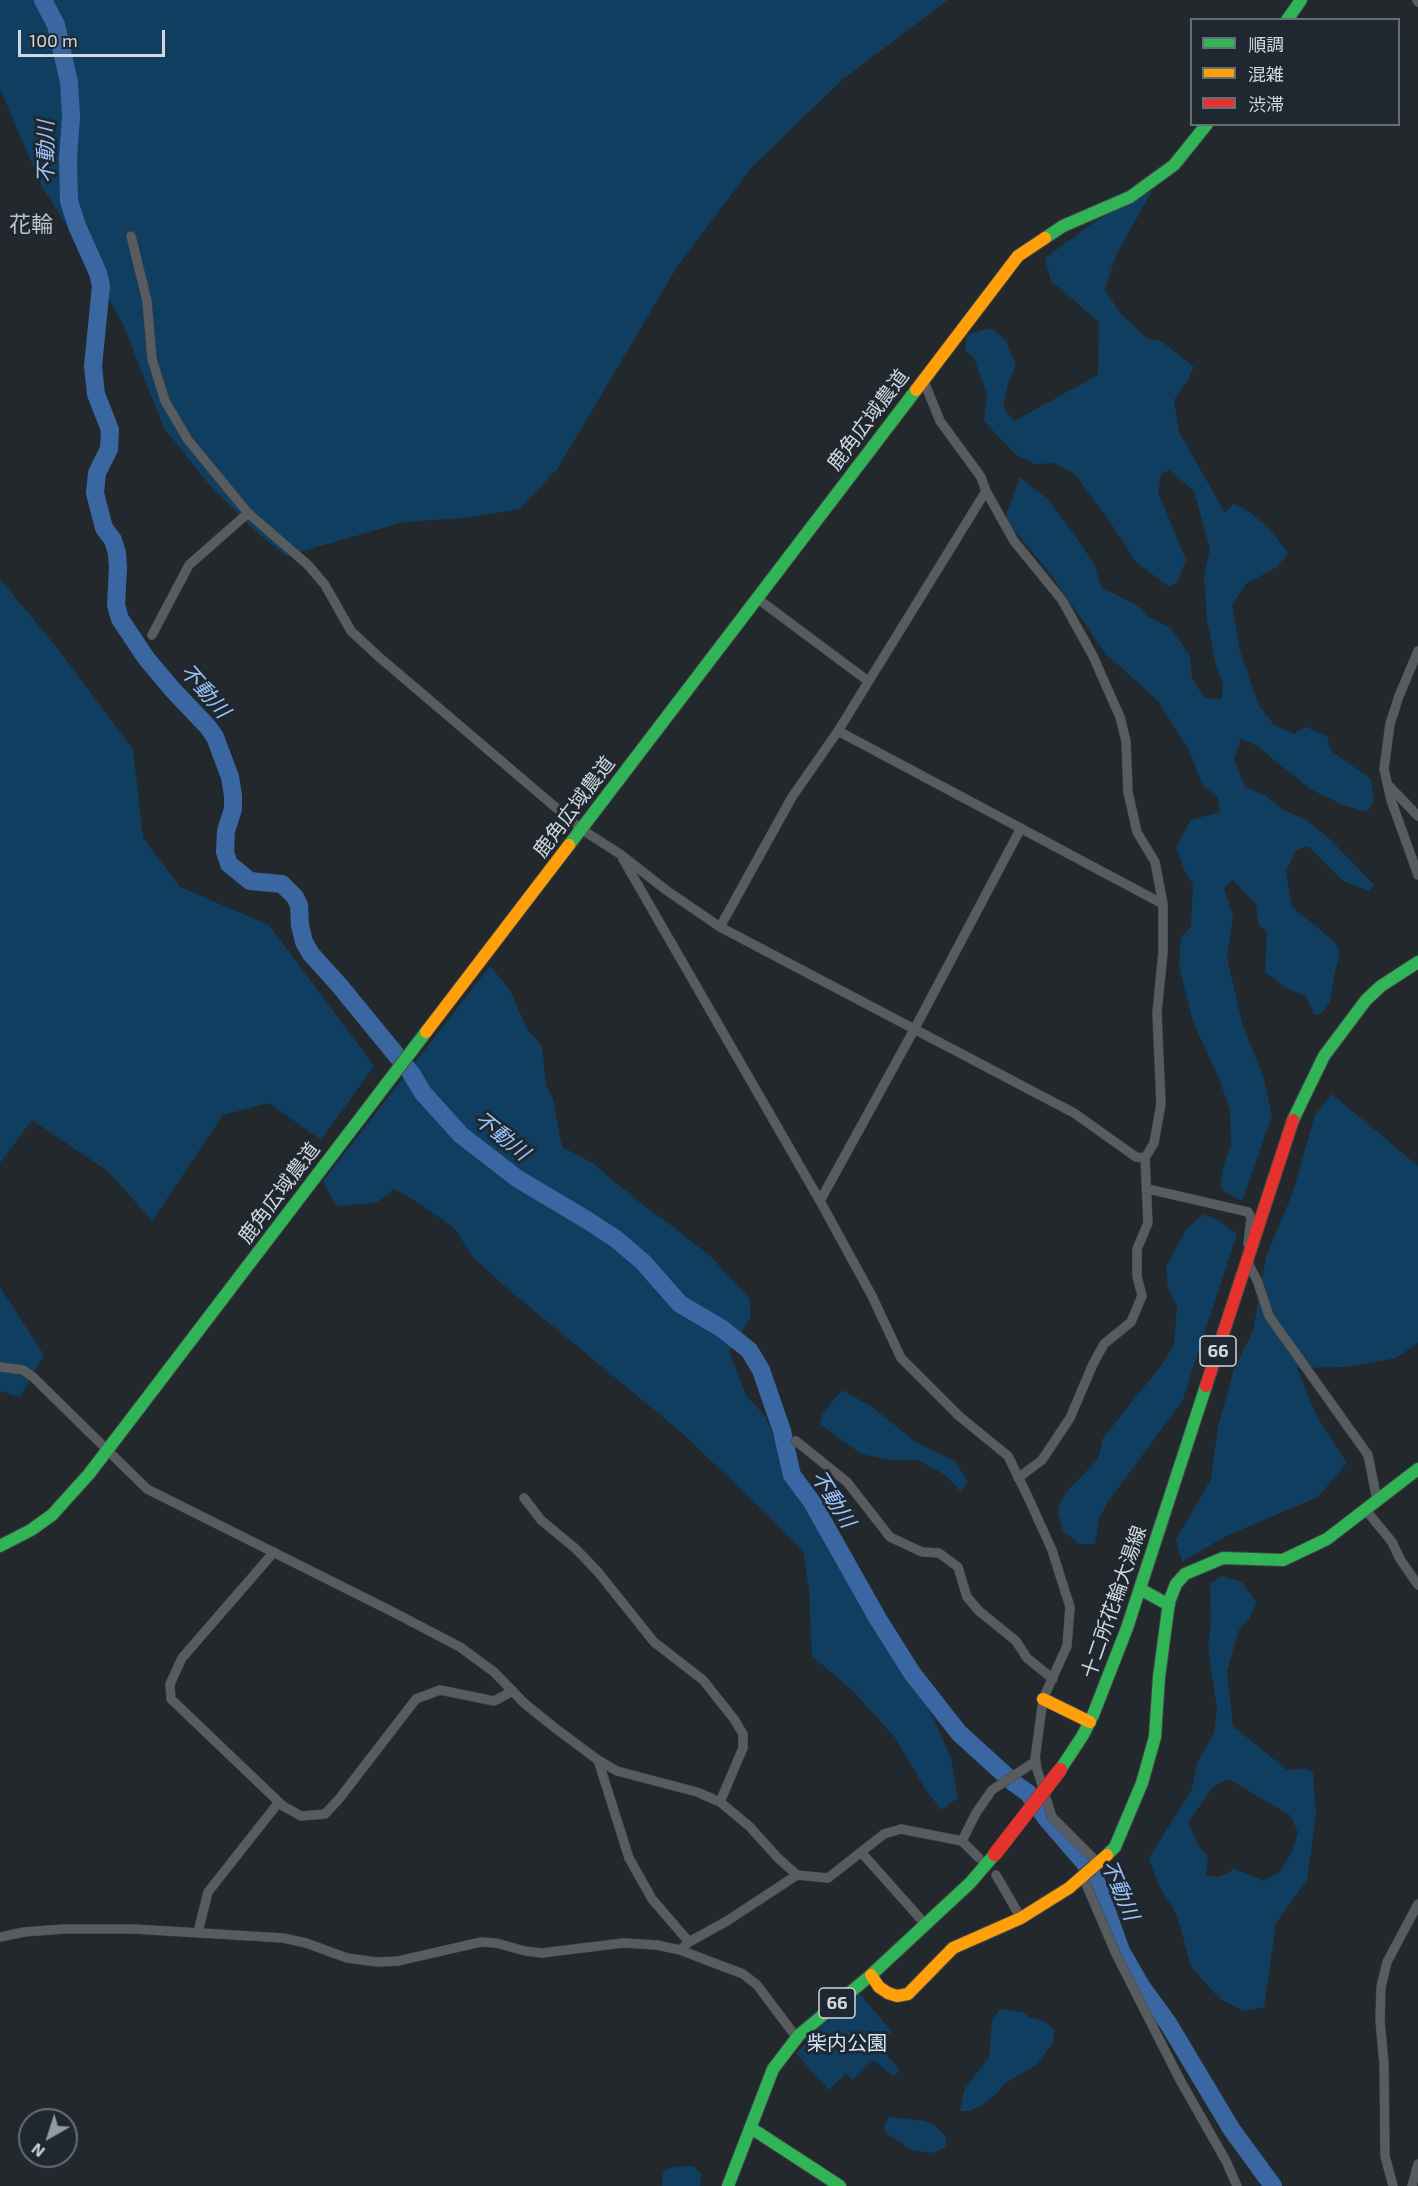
<!DOCTYPE html>
<meta charset="utf-8">
<style>
body{margin:0}
#map{position:relative;width:1418px;height:2186px;overflow:hidden;background:#23282c;font-family:"Exo 2","Noto Sans JP",sans-serif}
canvas{display:block}
.legend{position:absolute;left:1190px;top:18px;width:210px;height:108px;box-sizing:border-box;background:#1f2830;border:2px solid #666e75;margin:0;padding:8px 10px;list-style:none;font-size:18px;color:#d1d7dc}
.legend li{display:flex;align-items:center;gap:12px;height:30px}
.legend b{width:30px;border:2px solid #666e75}
.north{position:absolute;left:18px;top:2108px;width:60px;height:60px;box-sizing:border-box;background:#1f2830;border:2px solid #666e75;border-radius:50%;rotate:219deg;font-size:16px;font-weight:700;line-height:24px;text-align:center;color:#d1d7dc}
.north::after{content:'';display:block;margin:auto;width:21px;height:27px;background:#949a9e;clip-path:polygon(50% 0,100% 100%,50% 72%,0 100%)}
.scale{position:absolute;left:18px;top:30px;width:147px;height:27px;box-sizing:border-box;border:3px solid #d1d7dc;border-top:0;padding-left:8px;font-size:18px;line-height:21px;white-space:nowrap;color:#d1d7dc;-webkit-text-stroke:4px #1f2830;paint-order:stroke}
</style>
<div id="map">
<canvas width="1418" height="2186"></canvas>
<ul class="legend">
<li><b style="height:8px;background:#30b455"></b>順調</li>
<li><b style="height:8px;background:#ff9f0a"></b>混雑</li>
<li><b style="height:8px;background:#e5322d"></b>渋滞</li>
</ul>
<div class="north">N</div>
<div class="scale">100 m</div>
</div>
<script>
const g = document.querySelector('canvas').getContext('2d');
g.lineJoin = 'round';
function fill(path, color) { g.fillStyle = color; g.fill(path, 'evenodd'); }
const poly = rows => new Path2D(rows.map(r => 'M' + r).join(''));
function trace(path, color, width, dash) { g.strokeStyle = color; g.lineWidth = width; g.lineCap = dash ? 'butt' : 'round'; g.setLineDash(dash || []); g.stroke(path); }
function drawText(font, color, halo, rows, align = 'center') {
  g.font = font + ' "Exo 2","Noto Sans JP",sans-serif'; g.lineWidth = 6; g.setLineDash([]); g.textBaseline = 'middle'; g.strokeStyle = halo; g.fillStyle = color; for (const [text, x, y, turn = 0] of rows) {
    g.save(); g.translate(x, y); g.rotate((+turn || 0) * Math.PI / 180); g.textAlign = isNaN(turn) ? turn : align; if (halo) g.strokeText(text, 0, 0); g.fillText(text, 0, 0); g.restore();
  }
}
fill(poly([
 [0,0,948,0,842,80,753,166,677,267,558,468,520,509,465,518,404,522,286,556,254,530,207,482,164,428,123,324,69,229,42,187,0,89],
 [1152,191,1116,255,1105,290,1121,314,1148,339,1161,341,1194,367,1187,381,1174,400,1179,432,1225,513,1234,503,1249,512,1268,527,1288,553,1277,567,1246,584,1232,604,1240,651,1258,704,1274,725,1294,734,1306,727,1327,736,1331,751,1371,779,1374,802,1367,812,1343,805,1310,789,1257,746,1241,738,1234,760,1245,787,1264,795,1282,809,1306,820,1331,840,1374,885,1369,891,1343,881,1308,846,1296,850,1286,872,1292,907,1335,942,1340,954,1335,972,1330,1002,1321,1014,1314,1015,1306,996,1286,988,1265,972,1267,932,1258,924,1256,904,1233,880,1224,888,1233,917,1227,957,1235,993,1242,1023,1264,1079,1272,1116,1242,1201,1225,1192,1220,1185,1224,1165,1231,1144,1230,1110,1219,1078,1193,1022,1179,966,1181,937,1191,926,1193,884,1185,872,1176,847,1191,820,1220,812,1218,798,1202,784,1190,752,1158,701,1105,653,1052,576,1005,519,1020,477,1048,499,1094,563,1101,587,1138,606,1149,617,1170,628,1190,656,1192,679,1205,698,1222,699,1223,683,1215,662,1207,619,1204,576,1210,549,1194,491,1169,470,1161,475,1158,492,1186,560,1177,583,1168,586,1136,562,1110,522,1076,475,1054,463,1035,464,1016,455,984,421,987,395,974,358,965,351,967,335,990,328,1006,340,1016,365,1008,384,1003,407,1014,421,1098,375,1099,322,1051,281,1045,258,1097,220],
 [0,579,59,650,133,749,143,838,180,887,269,925,374,1066,321,1140,269,1103,223,1115,152,1221,109,1172,32,1120,0,1163],
 [490,966,510,990,527,1029,542,1046,546,1085,553,1099,562,1147,591,1162,642,1204,680,1232,711,1257,750,1299,750,1319,729,1351,746,1395,765,1416,788,1470,933,1717,951,1758,958,1798,941,1810,924,1787,896,1739,854,1692,812,1656,809,1589,803,1551,769,1516,681,1432,509,1290,473,1257,454,1228,419,1203,394,1189,376,1203,336,1206,323,1181],
 [1332,1094,1418,1166,1418,1343,1396,1358,1346,1367,1297,1368,1317,1417,1347,1463,1318,1497,1226,1536,1182,1562,1176,1540,1211,1479,1218,1426,1234,1369,1253,1331,1266,1257,1293,1192,1315,1115],
 [1204,1214,1218,1220,1237,1234,1182,1402,1107,1503,1099,1519,1095,1544,1080,1544,1063,1531,1058,1513,1060,1502,1069,1489,1098,1459,1103,1438,1163,1363,1174,1345,1177,1306,1168,1289,1166,1267,1187,1228],
 [0,1287,44,1355,20,1397,0,1391],
 [842,1390,872,1407,917,1443,955,1461,968,1482,961,1492,945,1475,918,1460,891,1460,861,1454,820,1424,823,1413],
 [1221,1576,1242,1582,1257,1602,1250,1618,1239,1630,1227,1671,1233,1726,1287,1770,1306,1768,1313,1773,1316,1815,1307,1880,1276,1923,1264,2007,1244,2011,1220,1999,1191,1967,1177,1915,1158,1884,1149,1858,1192,1789,1197,1763,1214,1733,1217,1710,1208,1646,1211,1623,1210,1584],
 [1229,1779,1291,1816,1298,1833,1292,1852,1280,1871,1264,1881,1234,1869,1220,1877,1206,1876,1208,1857,1198,1845,1188,1822,1214,1786],
 [860,1994,892,2032,878,2044,900,2071,893,2076,873,2060,853,2080,846,2073,829,2090,796,2054,821,2025],
 [1000,2009,1023,2012,1029,2017,1045,2021,1054,2030,1053,2043,1036,2065,1004,2084,998,2093,982,2105,970,2111,960,2111,964,2090,989,2057,992,2020],
 [889,2117,924,2121,935,2125,945,2136,947,2146,933,2153,911,2150,886,2133,884,2126],
 [693,2166,701,2173,700,2186,662,2186,663,2172,671,2167]
]), '#103e61');
trace(poly([
 [43,0,56,25,69,82,71,116,68,159,69,201,77,226,98,273,101,286,93,366,96,394,110,430,109,449,97,473,95,493,104,528,113,540,117,553,118,568,116,605,120,619,146,658,172,689,208,727,215,737,230,777,233,796,233,809,226,831,225,852,229,864,250,881,282,884,295,897,299,905,300,925,304,942,311,954,339,985,411,1073,423,1093,461,1135,518,1179,587,1220,616,1239,643,1262,680,1304,721,1328,749,1350,761,1370,782,1431,792,1475,812,1502,878,1619,912,1673,959,1733,1014,1783,1028,1793,1046,1818,1084,1862,1096,1881,1121,1951,1141,1986,1168,2023,1232,2130,1273,2186]
]), '#3a67a2', 18);
const street = poly([
 [1417,0,1418,2],
 [131,236,147,301,152,359,165,401,188,440,248,513,308,565,325,585,351,631,379,657,581,829,620,854,666,890,720,927,1074,1113,1136,1157,1145,1158],
 [923,379,940,421,981,477,986,491,1014,541,1062,600,1093,656,1120,717,1126,741,1128,792,1137,832,1155,862,1163,904,1163,952,1157,1013,1161,1104,1154,1143,1145,1158,1148,1223,1137,1249,1137,1276,1142,1296,1131,1322,1104,1344,1093,1364,1070,1418,1042,1460,1018,1478],
 [758,599,868,681],
 [152,635,189,565,248,513],
 [1418,651,1399,696,1390,724,1384,769,1391,800,1418,875],
 [838,731,1163,904],
 [1388,785,1418,816],
 [623,859,820,1201,872,1296,901,1358,959,1416,1008,1456,1028,1497,1052,1550,1070,1607,1067,1646,1043,1699,1035,1759,1037,1769,1052,1817,1098,1863],
 [720,927,792,797,838,731,986,491],
 [1148,1189,1248,1212,1251,1218,1248,1244],
 [820,1201,915,1028,1021,828],
 [1249,1258,1249,1265,1257,1280,1269,1316,1368,1455,1377,1500],
 [0,1367,23,1370,33,1377,147,1489,393,1612,460,1647,494,1672,524,1703,555,1728,598,1760,617,1771,697,1792,720,1802,749,1826,778,1858,797,1875],
 [796,1441,847,1482,890,1537,922,1552,939,1553,958,1567,967,1597,979,1611,1016,1641,1027,1658,1053,1679],
 [524,1498,541,1520,576,1549,598,1572,654,1642,703,1680,734,1719,743,1734,743,1748,720,1802],
 [1365,1509,1392,1542,1400,1559,1418,1585],
 [274,1552,182,1658,170,1684,171,1699,283,1806,301,1816,325,1814,339,1799,416,1699,440,1690,494,1701,513,1691],
 [598,1760,629,1858,652,1899,689,1942],
 [962,1841,976,1813,992,1790,1036,1761],
 [861,1852,925,1924],
 [996,1875,1021,1918],
 [1083,1877,1116,1954,1180,2080,1226,2161,1237,2186],
 [198,1932,208,1892,279,1802],
 [0,1937,24,1932,64,1929,134,1929,283,1938,306,1943,347,1958,377,1962,398,1961,481,1942,496,1943,525,1951,542,1953,623,1943,657,1945,680,1950,743,1974,757,1985,797,2038],
 [680,1950,689,1942,727,1921,797,1875,828,1878,884,1834,901,1829,962,1841,979,1858],
 [1393,2186,1385,2156,1384,2064,1380,2020,1381,1987,1387,1962,1418,1904],
 [1412,2186,1418,2164]
]);
const fast = poly([
 [1287,20,1301,0],
 [1045,238,1063,226,1130,197,1174,165,1207,124],
 [569,845,916,390],
 [1293,1120,1324,1056,1366,1000,1381,986,1418,962],
 [0,1546,31,1530,52,1515,89,1474,426,1032],
 [1140,1589,1169,1605],
 [1060,1770,1083,1735,1093,1715,1127,1628,1206,1386],
 [1107,1855,1115,1847,1142,1783,1155,1737,1159,1677,1169,1602,1176,1584,1185,1574,1223,1558,1283,1560,1327,1539,1418,1469],
 [751,2128,840,2186],
 [728,2186,773,2069,799,2035,871,1975,970,1883,995,1854]
]);
const slow = poly([
 [916,390,1018,256,1045,238],
 [426,1032,569,845],
 [1043,1699,1090,1722],
 [871,1975,879,1987,888,1993,897,1996,908,1994,953,1948,1021,1918,1069,1888,1107,1855]
]);
const jam = poly([
 [1206,1386,1293,1120]
]);
trace(street, '#404448', 10);
trace(fast, '#404448', 14);
trace(slow, '#404448', 14);
trace(jam, '#404448', 14);
trace(street, '#585c5f', 9);
trace(fast, '#30b455', 12);
trace(slow, '#ff9f0a', 12);
trace(jam, '#e5322d', 12);
const jamBridge = poly([
 [995,1854,1060,1770]
]);
trace(jamBridge, '#404448', 15, []);
trace(jamBridge, '#e5322d', 14);
for (const [x, y, w] of [
 [1218,1351,36],
 [837,2003,36]
]) { const box = new Path2D(); box.roundRect(x - w / 2, y - 15, w, 30, 4.5); g.fillStyle = '#1f2830'; g.fill(box); trace(box, '#d1d7dc', 1.5); }
drawText('bold 18px', '#d1d7dc', null, [
 ["66",1218,1351],
 ["66",837,2003]
]);
drawText('20px', '#d1d7dc', '#1f2830', [
 ["鹿角広域農道",868,420,-53],
 ["鹿角広域農道",574,807,-53],
 ["鹿角広域農道",279,1193,-53],
 ["十二所花輪大湯線",1114,1602,-71]
]);
drawText('20px', '#d3e5f5', '#1f2830', [
 ["柴内公園",847,2043]
]);
drawText('italic 21px', '#9dc4fa', '#1f2830', [
 ["不動川",46,152,-90],
 ["不動川",205,691,49],
 ["不動川",502,1136,39],
 ["不動川",833,1499,58],
 ["不動川",1120,1890,67]
]);
drawText('22px', '#b9c4ce', '#1f2830', [
 ["花輪",31,225]
]);
</script>
